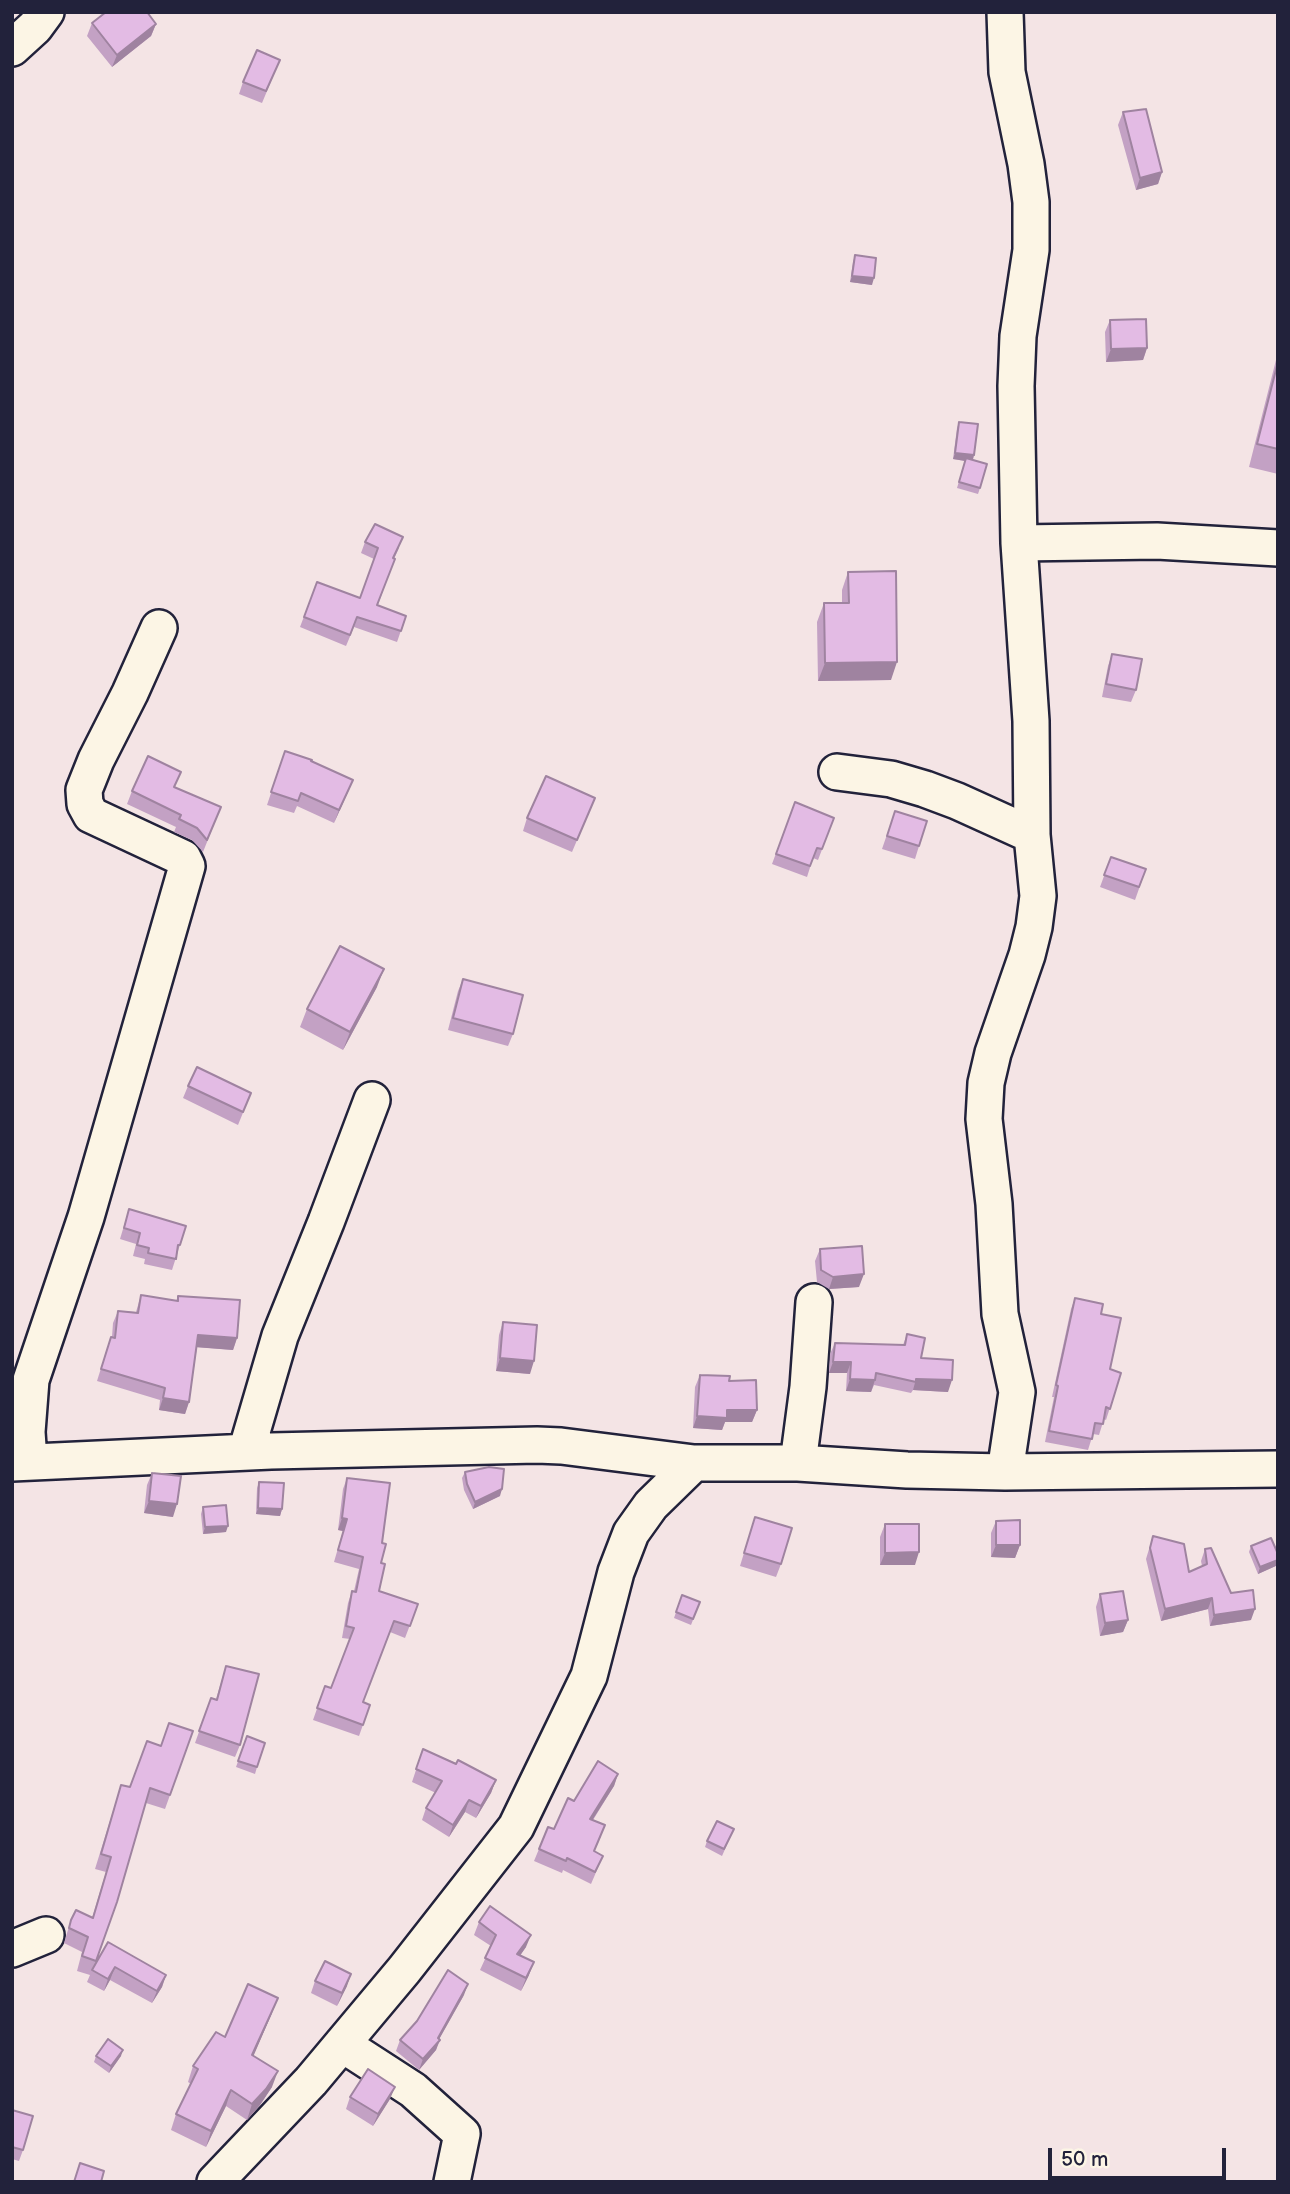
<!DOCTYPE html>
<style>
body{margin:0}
#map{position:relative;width:1290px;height:2194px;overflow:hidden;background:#f4e4e5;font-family:"Balsamiq Sans",sans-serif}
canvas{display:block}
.frame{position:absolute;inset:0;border:14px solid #22223b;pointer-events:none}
.scale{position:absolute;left:1048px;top:2148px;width:178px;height:32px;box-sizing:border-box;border:4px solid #22223b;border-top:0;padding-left:9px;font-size:21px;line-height:24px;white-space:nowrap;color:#22223b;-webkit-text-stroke:5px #fcf5e5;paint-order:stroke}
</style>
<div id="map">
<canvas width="1290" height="2194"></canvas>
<div class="frame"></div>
<div class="scale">50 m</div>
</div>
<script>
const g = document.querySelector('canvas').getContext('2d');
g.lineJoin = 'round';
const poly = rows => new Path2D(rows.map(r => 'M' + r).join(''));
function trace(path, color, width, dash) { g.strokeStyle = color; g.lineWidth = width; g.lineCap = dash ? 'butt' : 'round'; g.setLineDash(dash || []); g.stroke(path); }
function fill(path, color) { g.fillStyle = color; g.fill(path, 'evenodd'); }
const minor = poly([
 [12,48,35,27,46,12],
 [1019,543,1157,541,1278,548],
 [837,772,891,779,925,789,957,801,1032,835],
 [246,1452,280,1336,326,1222,372,1100],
 [29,1461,27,1432,31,1380,86,1217,187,866,183,858,91,815,85,804,84,790,96,760,130,693,159,628],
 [12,1463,271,1451,537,1445,561,1446,694,1463],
 [798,1463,808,1387,814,1302],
 [1005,1472,1017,1392,1000,1314,994,1204,984,1119,986,1083,993,1053,1027,955,1034,927,1038,896,1032,835,1031,721,1019,543,1016,386,1018,336,1031,250,1031,202,1026,164,1007,72,1005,12],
 [12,1949,46,1935],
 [342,2044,413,2090,462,2134,452,2182],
 [215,2182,311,2081,404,1970,516,1827,589,1676,616,1572,631,1533,651,1505,694,1463,798,1463,907,1470,1005,1472,1278,1469]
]);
trace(minor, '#22223b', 40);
trace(minor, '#fcf5e5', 35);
fill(poly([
 [92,23,156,24,151,36,112,67,87,36],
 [275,72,262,103,239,94,243,82],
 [1123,112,1162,172,1158,184,1136,190,1118,125],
 [855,255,872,285,850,282,853,262],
 [1110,320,1147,348,1143,360,1106,362,1105,332],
 [1278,352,1278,474,1249,467],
 [959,422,974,455,973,460,980,488,978,494,957,488,965,461,953,459,957,428],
 [365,542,399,548,394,559,378,605,406,616,397,642,354,627,346,646,300,627,317,582,360,598,374,559,361,553],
 [848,572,891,680,818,681,817,622,824,603,842,603,842,590],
 [1112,654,1136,690,1131,702,1102,697,1108,666],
 [285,751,311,761,353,780,334,823,297,806,294,813,267,805],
 [175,787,221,807,203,852,192,840,174,832,176,827,127,804,132,791],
 [595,798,572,852,523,831,527,818],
 [795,802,834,818,818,860,813,858,807,877,772,864],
 [895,811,919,846,915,859,882,849],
 [1111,857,1146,869,1135,900,1100,887],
 [463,979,513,1034,508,1046,448,1030,458,991],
 [377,987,343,1050,300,1027,307,1009],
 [188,1086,251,1093,238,1125,183,1098],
 [129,1209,186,1226,172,1270,144,1264,145,1259,133,1256,136,1244,120,1239],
 [820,1249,859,1287,829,1289,817,1282,815,1261],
 [141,1295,176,1301,178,1296,237,1338,233,1350,197,1347,189,1402,185,1414,159,1410,160,1400,97,1381,107,1349,111,1337,112,1337,113,1323,118,1311,136,1312],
 [1075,1298,1101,1314,1110,1369,1121,1373,1106,1420,1104,1419,1099,1435,1093,1434,1088,1450,1045,1442,1054,1397,1052,1397,1071,1309],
 [503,1322,530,1374,496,1371,499,1335],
 [907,1334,921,1358,948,1392,913,1390,911,1393,874,1385,871,1392,846,1391,847,1373,829,1373,830,1354,835,1343,903,1345],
 [700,1375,729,1381,757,1410,752,1422,725,1422,722,1430,693,1428,695,1387],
 [465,1472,500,1496,473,1509,464,1490,462,1478],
 [152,1473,173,1517,144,1513,147,1485],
 [347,1478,382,1543,379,1591,418,1604,405,1638,390,1632,363,1702,370,1705,359,1736,313,1720,325,1686,331,1688,350,1639,342,1638,348,1603,352,1591,354,1591,359,1569,334,1562,343,1531,338,1530,343,1489],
 [259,1482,282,1509,280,1516,256,1514,257,1488],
 [203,1507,226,1532,203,1534,201,1514],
 [755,1517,781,1564,776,1577,740,1566],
 [996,1521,1020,1545,1015,1558,991,1557,991,1533],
 [885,1524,915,1565,880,1565,880,1537],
 [1153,1536,1189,1572,1202,1566,1201,1561,1205,1549,1231,1593,1251,1620,1210,1626,1208,1609,1161,1621,1146,1559],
 [1251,1546,1278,1565,1258,1574,1249,1552],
 [1100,1594,1128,1620,1123,1632,1100,1636,1096,1607],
 [682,1595,700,1602,691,1625,674,1618],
 [226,1666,240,1745,235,1757,195,1743,211,1698,216,1699],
 [193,1731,165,1809,146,1803,96,1963,166,1975,162,1987,152,2003,110,1980,104,1991,87,1982,90,1975,77,1971,82,1952,64,1943,71,1920,92,1918,106,1872,95,1869,121,1785,130,1787,161,1746],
 [247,1736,257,1767,255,1774,236,1767],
 [423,1749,496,1780,491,1793,476,1818,465,1812,449,1837,422,1820,426,1808,436,1793,412,1782],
 [618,1774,614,1786,593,1820,601,1836,594,1852,603,1856,591,1884,563,1870,562,1873,534,1861,539,1849,554,1829,574,1801],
 [734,1829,722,1856,705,1847,707,1841],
 [479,1922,526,1947,520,1955,529,1975,521,1991,480,1970,491,1946,474,1935],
 [315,1981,347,1986,337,2006,311,1993],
 [464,1995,439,2039,436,2050,419,2070,396,2051,400,2040],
 [272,2013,253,2056,272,2087,260,2105,247,2120,226,2106,206,2147,171,2130,176,2114,191,2084,188,2082,193,2066,225,2037],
 [96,2056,121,2056,109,2073,94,2062],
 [350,2097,390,2099,373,2126,346,2109],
 [12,2110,23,2150,19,2161,12,2159]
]), '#c3a1c4');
fill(poly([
 [156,24,151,36,112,67,117,55],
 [1162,172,1158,184,1136,190,1140,178],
 [852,276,874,278,872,285,850,282],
 [1147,348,1143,360,1106,362,1111,349],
 [955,453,974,455,972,462,953,459],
 [897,662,891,680,818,681,825,663],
 [353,780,348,792,334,823,339,810],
 [384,969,377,987,343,1050,350,1032],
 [864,1274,859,1287,829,1289,833,1277],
 [198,1335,237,1338,233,1350,194,1347],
 [500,1358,534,1361,530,1374,496,1371],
 [833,1362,851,1362,847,1373,829,1373],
 [850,1379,875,1380,871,1392,846,1391],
 [916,1379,952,1380,948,1392,913,1390],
 [163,1398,189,1402,185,1414,159,1410],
 [727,1410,757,1410,752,1422,725,1422,722,1430,693,1428,697,1416],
 [502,1489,500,1496,473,1509,475,1502],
 [149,1501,177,1504,173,1517,144,1513],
 [258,1508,282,1509,280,1516,256,1514],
 [342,1518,347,1519,343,1531,338,1530],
 [228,1526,226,1532,203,1534,205,1527],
 [996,1545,1020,1545,1015,1558,991,1557],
 [919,1552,915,1565,880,1565,885,1553],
 [1278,1560,1278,1565,1258,1574,1260,1567],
 [1212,1598,1208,1609,1161,1621,1165,1609],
 [1255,1609,1251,1620,1210,1626,1214,1615],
 [1128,1620,1123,1632,1100,1636,1105,1623],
 [618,1774,614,1786,586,1830,590,1819],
 [496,1780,491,1793,476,1818,481,1806],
 [469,1800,465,1812,449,1837,453,1825],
 [531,1935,526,1947,513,1966,517,1954],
 [534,1962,529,1975,521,1991,526,1978],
 [115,1967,110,1980,104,1991,108,1979],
 [351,1974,347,1986,337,2006,342,1993],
 [166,1975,162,1987,152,2003,157,1991],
 [468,1984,464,1995,437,2043,440,2040,436,2050,419,2070,423,2059,438,2038],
 [278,1998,272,2013,247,2071,252,2055],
 [123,2050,121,2056,109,2073,111,2066],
 [278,2071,272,2087,260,2105,247,2120,252,2104],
 [395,2087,390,2099,373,2126,378,2114],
 [231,2090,226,2106,206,2147,211,2131]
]), '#9f83a0');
const building = poly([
 [106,12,147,12,156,24,117,55,92,23,106,12],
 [257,50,280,60,266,91,243,82,257,50],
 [1146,109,1162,172,1140,178,1123,112,1146,109],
 [855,255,876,258,874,278,852,276,855,255],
 [1146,319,1147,348,1111,349,1110,320,1146,319],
 [1278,362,1278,449,1257,444,1278,362],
 [959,422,978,424,974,455,955,453,959,422],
 [966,458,987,464,980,488,959,482,966,458],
 [375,524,403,537,393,558,395,559,377,605,406,616,401,631,357,617,350,635,304,617,317,582,360,598,378,548,365,542,375,524],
 [896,571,897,662,825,663,824,603,849,603,848,572,896,571],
 [1112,654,1142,659,1136,690,1106,684,1112,654],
 [285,751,312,760,311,761,353,780,339,810,301,793,298,801,271,792,285,751],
 [148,756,181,772,174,787,221,807,207,840,197,828,179,819,181,815,132,791,148,756],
 [546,776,595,798,577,840,527,818,546,776],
 [795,802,834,818,822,849,817,848,810,866,776,854,795,802],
 [895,811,927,821,919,846,887,836,895,811],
 [1111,857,1146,869,1139,887,1104,875,1111,857],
 [340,946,384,969,350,1032,307,1009,340,946],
 [463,979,523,995,513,1034,453,1018,463,979],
 [197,1067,251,1093,243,1112,188,1086,197,1067],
 [129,1209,186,1226,180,1245,178,1245,176,1259,148,1253,149,1248,137,1245,140,1233,124,1228,129,1209],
 [862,1246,864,1274,833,1277,821,1270,820,1249,862,1246],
 [141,1295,178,1301,178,1296,240,1300,237,1338,198,1335,189,1402,163,1398,165,1388,101,1369,111,1337,115,1338,118,1311,138,1313,141,1295],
 [1075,1298,1103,1304,1101,1314,1121,1318,1110,1369,1121,1373,1110,1409,1106,1407,1103,1424,1095,1423,1092,1439,1049,1431,1058,1386,1056,1385,1075,1298],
 [503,1322,537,1325,534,1361,500,1358,503,1322],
 [907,1334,925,1338,921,1358,953,1360,952,1380,916,1379,916,1382,876,1373,875,1380,850,1379,851,1362,833,1362,835,1343,905,1345,907,1334],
 [700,1375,730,1376,729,1381,756,1380,757,1410,727,1410,727,1418,697,1416,700,1375],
 [489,1467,504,1469,502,1489,475,1502,467,1484,465,1472,489,1467],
 [152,1473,181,1476,177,1504,149,1501,152,1473],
 [347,1478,390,1483,382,1543,386,1544,381,1563,385,1564,379,1591,418,1604,410,1626,394,1621,363,1702,370,1705,363,1725,317,1708,325,1686,331,1688,354,1628,346,1626,352,1591,356,1592,363,1557,338,1550,347,1519,342,1518,347,1478],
 [259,1482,284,1483,282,1509,258,1508,259,1482],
 [226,1505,228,1526,205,1527,203,1507,226,1505],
 [755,1517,792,1528,781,1564,744,1553,755,1517],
 [1020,1520,1020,1545,996,1545,996,1521,1020,1520],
 [885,1524,919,1524,919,1552,885,1553,885,1524],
 [1153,1536,1184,1544,1189,1572,1207,1564,1205,1549,1211,1548,1231,1593,1253,1590,1255,1609,1214,1615,1212,1598,1165,1609,1150,1548,1153,1536],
 [1271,1538,1278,1554,1278,1560,1260,1567,1251,1546,1271,1538],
 [1123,1591,1128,1620,1105,1623,1100,1594,1123,1591],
 [682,1595,700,1602,693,1619,676,1612,682,1595],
 [226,1666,259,1674,240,1745,199,1731,211,1698,217,1700,226,1666],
 [169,1723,193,1731,170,1795,150,1788,117,1902,96,1961,82,1956,88,1937,69,1928,71,1920,76,1910,93,1918,111,1857,101,1854,121,1785,130,1787,147,1741,161,1746,169,1723],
 [247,1736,265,1743,257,1767,238,1761,247,1736],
 [423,1749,456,1764,458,1760,496,1780,481,1806,469,1800,453,1825,426,1808,442,1781,416,1769,423,1749],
 [598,1761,618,1774,590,1819,605,1825,594,1851,603,1856,595,1872,567,1858,566,1861,539,1849,548,1827,554,1829,568,1798,574,1801,598,1761],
 [717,1821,734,1829,724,1849,707,1841,717,1821],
 [490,1906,531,1935,517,1954,534,1962,526,1978,485,1958,496,1935,479,1922,490,1906],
 [108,1942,166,1975,157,1991,115,1967,108,1979,92,1970,108,1942],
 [325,1961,351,1974,342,1993,315,1981,325,1961],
 [448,1970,468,1984,438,2038,440,2040,423,2059,400,2040,417,2021,448,1970],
 [248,1984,278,1998,252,2055,278,2071,266,2089,252,2104,231,2090,211,2131,176,2114,198,2069,193,2066,216,2032,225,2037,248,1984],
 [108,2039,123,2050,111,2066,96,2056,108,2039],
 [368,2069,395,2087,378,2114,350,2097,368,2069],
 [12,2110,33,2116,23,2150,12,2147,12,2110],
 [80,2163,104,2171,101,2182,74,2182,80,2163]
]);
fill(building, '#e3bbe4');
trace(building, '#9f83a0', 2);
</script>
